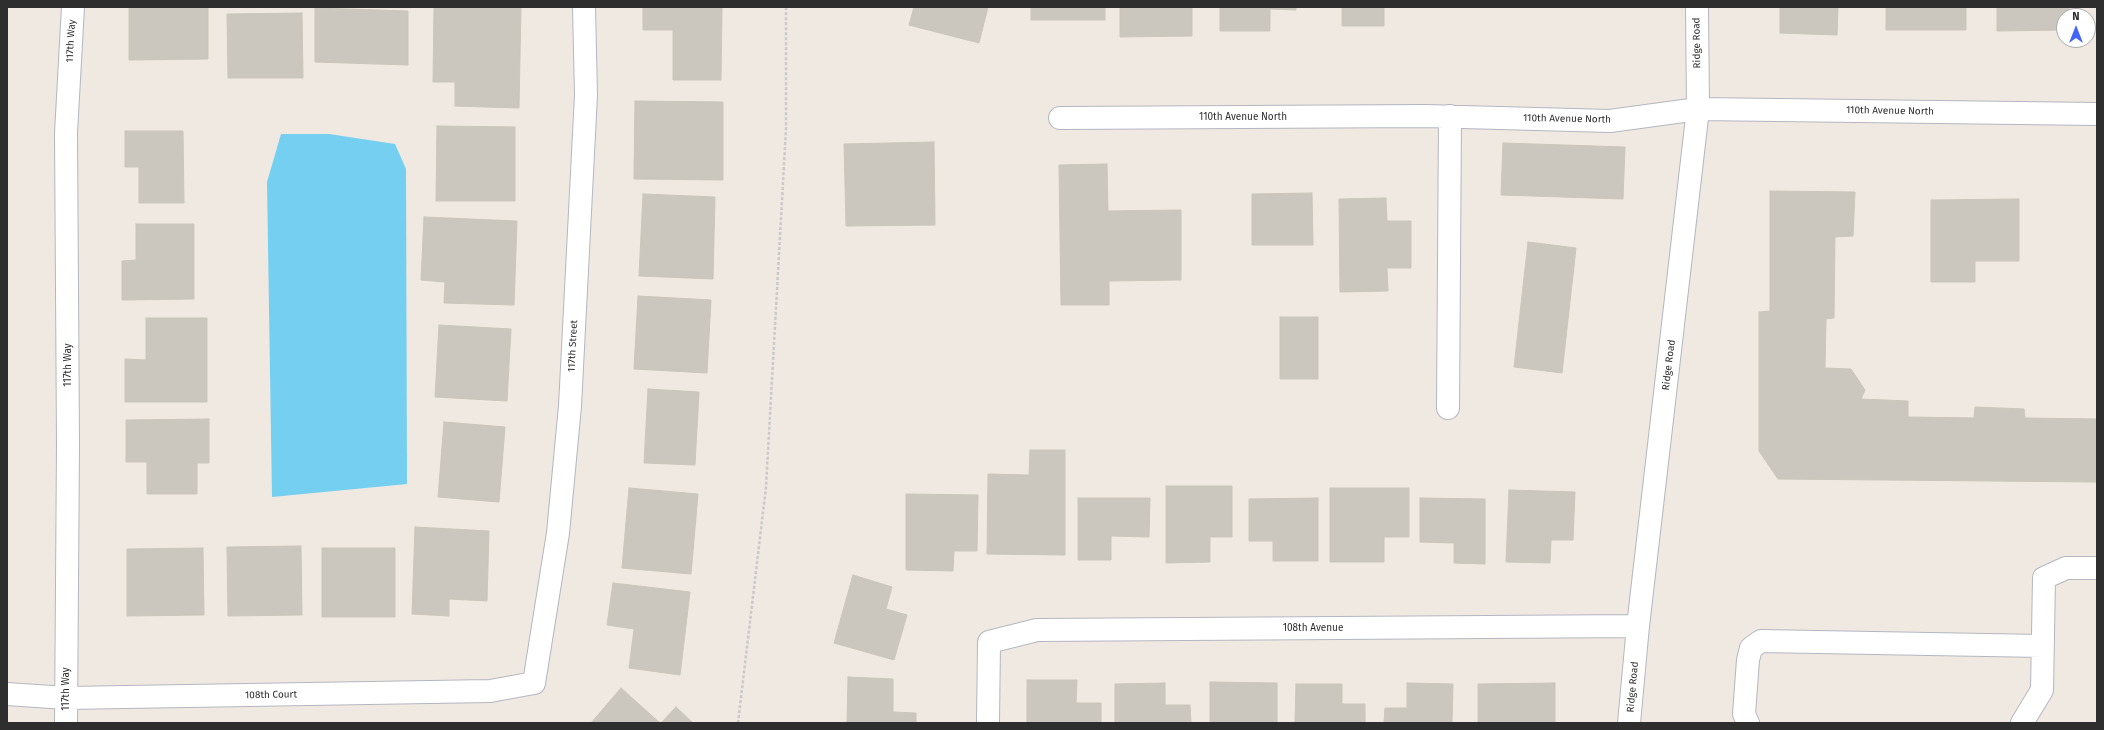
<!DOCTYPE html>
<style>
body{margin:0}
#map{position:relative;width:2104px;height:730px;overflow:hidden;background:#efe9e1;font-family:"Fira Sans",sans-serif}
canvas{display:block}
.frame{position:absolute;inset:0;border:8px solid #2e2e2e;pointer-events:none}
.north{position:absolute;left:2056px;top:8px;width:40px;height:40px;box-sizing:border-box;background:#fff;border:1px solid #ababab;border-radius:50%;rotate:0deg;font-size:11px;font-weight:700;line-height:16px;text-align:center;color:#2e2e2e}
.north::after{content:'';display:block;margin:auto;width:14px;height:18px;background:#4264fb;clip-path:polygon(50% 0,100% 100%,50% 72%,0 100%)}
</style>
<div id="map">
<canvas width="2104" height="730"></canvas>
<div class="frame"></div>
<div class="north">N</div>
</div>
<script>
const g = document.querySelector('canvas').getContext('2d');
g.lineJoin = 'round';
function fill(path, color) { g.fillStyle = color; g.fill(path, 'evenodd'); }
const poly = rows => new Path2D(rows.map(r => 'M' + r).join(''));
function trace(path, color, width, dash) { g.strokeStyle = color; g.lineWidth = width; g.lineCap = dash ? 'butt' : 'round'; g.setLineDash(dash || []); g.stroke(path); }
function drawText(font, color, halo, rows, align = 'center') {
  g.font = font + ' "Fira Sans",sans-serif'; g.lineWidth = 3.5; g.setLineDash([]); g.textBaseline = 'middle'; g.strokeStyle = halo; g.fillStyle = color; for (const [text, x, y, turn = 0] of rows) {
    g.save(); g.translate(x, y); g.rotate((+turn || 0) * Math.PI / 180); g.textAlign = isNaN(turn) ? turn : align; if (halo) g.strokeText(text, 0, 0); g.fillText(text, 0, 0); g.restore();
  }
}
fill(poly([
 [281,134,329,134,395,144,406,169,407,484,272,497,267,182]
]), '#75cff0');
const building = poly([
 [129,7,208,7,208,59,129,60,129,7],
 [434,7,521,7,519,108,455,106,455,82,433,82,434,7],
 [643,7,722,7,721,80,673,80,673,30,643,30,643,7],
 [914,7,988,7,979,43,909,25,914,7],
 [1031,7,1105,7,1105,20,1031,20,1031,7],
 [1120,7,1192,7,1192,36,1120,37,1120,7],
 [1220,7,1296,7,1296,10,1270,9,1270,31,1220,31,1220,7],
 [1342,7,1384,7,1384,26,1342,26,1342,7],
 [1780,7,1838,7,1837,35,1780,33,1780,7],
 [1886,7,1966,7,1966,30,1886,30,1886,7],
 [1997,7,2069,7,2069,16,2064,16,2064,30,1997,31,1997,7],
 [315,8,408,11,408,65,315,62,315,8],
 [302,13,303,78,228,78,227,14,302,13],
 [635,101,723,102,723,180,634,179,635,101],
 [437,126,515,127,515,201,436,201,437,126],
 [125,131,183,131,184,203,139,203,139,167,125,167,125,131],
 [934,142,935,225,846,226,844,144,934,142],
 [1503,143,1625,147,1623,199,1501,195,1503,143],
 [1107,164,1108,211,1181,210,1181,280,1109,281,1109,305,1061,305,1059,165,1107,164],
 [1770,191,1855,192,1853,236,1835,237,1834,318,1826,319,1825,368,1851,369,1865,390,1861,399,1908,401,1908,417,1974,418,1975,407,2024,409,2025,418,2097,419,2097,482,1778,479,1759,451,1759,312,1770,311,1770,191],
 [1312,193,1313,245,1252,245,1252,194,1312,193],
 [643,194,715,197,713,279,639,276,643,194],
 [1386,198,1387,221,1411,221,1411,268,1387,268,1388,291,1340,292,1339,199,1386,198],
 [2019,199,2019,261,1975,261,1975,282,1931,282,1931,200,2019,199],
 [424,217,517,221,514,305,444,303,445,282,421,280,424,217],
 [136,224,194,224,194,299,122,300,122,261,136,260,136,224],
 [1528,242,1576,248,1562,373,1514,367,1528,242],
 [638,296,711,300,707,373,634,369,638,296],
 [1280,317,1318,317,1318,379,1280,379,1280,317],
 [146,318,207,318,207,402,125,402,125,359,146,360,146,318],
 [439,325,511,329,507,401,435,397,439,325],
 [648,389,699,392,695,465,644,463,648,389],
 [209,419,209,463,197,463,197,494,147,494,147,462,126,462,126,420,209,419],
 [444,422,505,427,499,502,438,497,444,422],
 [1030,450,1065,450,1065,555,987,554,988,474,1029,475,1030,450],
 [1166,486,1232,486,1232,537,1210,537,1210,562,1166,563,1166,486],
 [629,488,698,494,691,574,622,568,629,488],
 [1330,488,1409,488,1409,537,1384,537,1384,562,1330,562,1330,488],
 [1509,490,1575,492,1573,540,1551,540,1550,563,1506,562,1509,490],
 [906,494,978,495,977,551,954,551,953,571,906,570,906,494],
 [1078,498,1150,498,1149,537,1111,536,1111,560,1078,560,1078,498],
 [1318,498,1318,561,1273,561,1273,541,1249,541,1249,499,1318,498],
 [1420,498,1485,499,1485,564,1454,563,1454,543,1420,542,1420,498],
 [415,527,489,531,487,601,449,599,449,616,412,614,415,527],
 [301,546,302,615,228,616,227,547,301,546],
 [203,548,204,615,127,616,127,549,203,548],
 [322,548,395,548,395,617,322,617,322,548],
 [853,575,892,587,886,609,907,615,894,660,834,643,853,575],
 [613,583,690,592,680,675,629,668,634,629,607,625,613,583],
 [848,677,893,679,893,712,916,713,916,723,847,723,848,677],
 [1027,680,1077,680,1076,703,1101,703,1101,723,1027,723,1027,680],
 [1210,682,1277,683,1277,723,1210,723,1210,682],
 [1165,683,1165,705,1190,705,1191,723,1115,723,1115,684,1165,683],
 [1407,683,1453,684,1452,723,1384,723,1385,708,1407,708,1407,683],
 [1555,683,1555,723,1478,723,1478,684,1555,683],
 [1296,684,1342,684,1342,704,1365,704,1365,723,1295,723,1296,684],
 [621,688,660,723,591,723,621,688],
 [676,707,693,723,661,723,676,707]
]);
fill(building, '#cbc7bf');
trace(building, '#cbc5ba', 1);
const minor = poly([
 [1060,118,1426,116,1610,121,1698,109,2097,114],
 [1448,408,1450,116],
 [7,694,66,698,490,691,534,683,558,533,570,406,586,95,584,7],
 [66,723,68,444,66,133,73,7],
 [988,723,989,642,1037,630,1638,626],
 [1629,723,1638,626,1698,109,1697,7],
 [1748,723,1744,714,1748,660,1751,648,1761,641,2042,646],
 [2022,723,2042,690,2044,578,2066,568,2097,568]
]);
trace(minor, '#b4b7c1', 24);
trace(poly([
 [738,723,766,487,786,129,786,7]
]), '#c9c9c9', 2.5, [3, 2]);
trace(minor, '#fff', 22);
drawText('10px', '#2e2e2e', '#fff', [
 ["117th Way",71,41,-87],
 ["Ridge Road",1697,43,-91],
 ["110th Avenue North",1890,111,1],
 ["110th Avenue North",1243,117],
 ["110th Avenue North",1567,119,1],
 ["117th Street",573,346,-87],
 ["117th Way",68,365,-90],
 ["Ridge Road",1669,365,-83],
 ["108th Avenue",1313,628],
 ["Ridge Road",1633,687,-85],
 ["117th Way",66,689,-90],
 ["108th Court",271,695,-1]
]);
</script>
